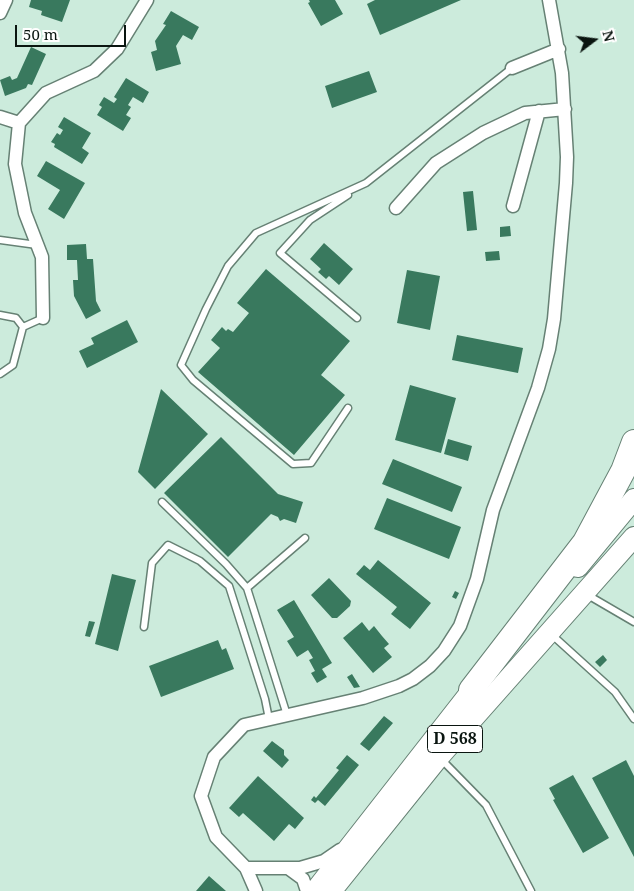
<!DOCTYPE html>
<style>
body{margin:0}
#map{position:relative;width:634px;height:891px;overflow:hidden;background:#ccebdc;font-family:"Noto Serif",serif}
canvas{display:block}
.north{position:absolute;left:569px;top:15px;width:50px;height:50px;-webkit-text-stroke:4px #fff;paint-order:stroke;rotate:75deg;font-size:14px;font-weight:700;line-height:20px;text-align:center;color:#0a1510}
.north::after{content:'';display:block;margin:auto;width:18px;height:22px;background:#0a1510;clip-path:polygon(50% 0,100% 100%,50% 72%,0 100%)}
.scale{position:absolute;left:15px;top:25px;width:111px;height:22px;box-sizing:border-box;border:2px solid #0a1510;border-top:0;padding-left:6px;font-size:15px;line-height:18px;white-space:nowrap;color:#0a1510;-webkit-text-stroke:4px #fff;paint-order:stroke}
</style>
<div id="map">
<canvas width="634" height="891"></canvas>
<div class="north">N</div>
<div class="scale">50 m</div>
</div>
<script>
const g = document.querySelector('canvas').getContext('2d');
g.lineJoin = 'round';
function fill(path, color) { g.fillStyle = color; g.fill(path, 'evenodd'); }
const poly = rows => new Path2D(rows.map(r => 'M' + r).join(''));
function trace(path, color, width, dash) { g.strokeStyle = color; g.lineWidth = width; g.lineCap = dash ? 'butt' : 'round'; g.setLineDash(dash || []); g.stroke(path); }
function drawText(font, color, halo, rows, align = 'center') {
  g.font = font + ' "Noto Serif",serif'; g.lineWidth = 5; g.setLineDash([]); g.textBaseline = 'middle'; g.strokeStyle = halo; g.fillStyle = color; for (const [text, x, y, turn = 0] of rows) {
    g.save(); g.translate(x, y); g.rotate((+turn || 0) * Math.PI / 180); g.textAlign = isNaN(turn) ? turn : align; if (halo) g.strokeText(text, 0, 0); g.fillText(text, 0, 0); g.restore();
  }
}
fill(poly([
 [31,0,70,0,62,22,41,15,42,11,29,7],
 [309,0,335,0,343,14,321,26,308,3,310,2],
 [375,0,461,0,380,35,367,4],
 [171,11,199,27,192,40,183,35,176,46,181,64,156,71,151,52,157,50,155,41,166,25,163,24],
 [31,47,46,54,32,85,28,84,26,88,5,96,0,80,10,76,12,80,17,78],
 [369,71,377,92,332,108,325,86],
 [126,78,149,92,143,103,133,97,128,105,131,107,126,115,131,118,123,131,97,115,102,107,99,105,104,97,114,103,117,99,114,97],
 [64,117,91,133,82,148,89,153,82,164,54,147,55,144,51,142,57,133,60,135,63,130,58,127],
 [46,161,85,183,64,219,48,209,60,190,37,176],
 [473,191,477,230,467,231,463,192],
 [510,226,511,236,500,237,500,227],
 [324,243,353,269,339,285,329,276,326,279,318,272,321,269,310,259],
 [86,244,87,259,93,259,96,301,101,311,86,319,74,296,73,280,78,280,77,260,67,260,67,245],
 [499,251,500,260,486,261,485,252],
 [266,269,350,341,321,375,345,395,294,455,198,372,220,348,211,340,222,327,226,331,228,329,233,332,249,313,237,303],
 [407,270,440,276,430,330,397,323],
 [127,320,138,342,87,368,79,351,94,344,91,338],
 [457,335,523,348,518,373,452,360],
 [410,385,456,398,441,453,395,440],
 [161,389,208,434,155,489,138,472],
 [221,437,278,494,303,502,296,523,284,519,280,521,278,517,271,514,228,557,164,493],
 [448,439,472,446,468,461,444,454],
 [393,459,462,487,452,512,382,484],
 [387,498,461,527,449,559,374,529],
 [378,560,431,603,410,629,391,614,397,607,356,574,364,565,370,570],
 [112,574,136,580,118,651,95,644],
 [329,578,351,601,350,606,337,618,332,618,311,595],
 [455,591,459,593,456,599,452,597],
 [294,600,332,663,322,669,327,677,317,683,311,673,315,671,309,660,313,658,308,650,297,657,287,641,294,637,277,610],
 [89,621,95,622,90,637,85,636],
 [362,622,369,631,374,626,382,636,389,644,384,648,392,657,373,673,343,638],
 [218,640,222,650,226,648,234,669,161,697,149,666],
 [603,655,607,660,600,667,595,662],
 [352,674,360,687,354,688,347,677],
 [384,716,393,723,369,751,360,744],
 [272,741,284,750,284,755,289,760,282,768,263,751],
 [347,755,359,765,325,806,318,800,315,803,311,800,314,796,316,798,339,770,336,768],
 [626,760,634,776,634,857,592,778],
 [573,775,609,838,583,853,553,800,555,799,549,788],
 [258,776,304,818,295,829,289,824,274,841,243,813,239,817,229,808],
 [209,876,226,891,196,891]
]), '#39795e');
const service = poly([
 [348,195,310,220,280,253,357,318],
 [0,240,37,245],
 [0,315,16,318,23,327],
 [0,374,13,365,23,327,43,318],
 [348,408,311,463,293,464,193,380,181,365,206,309,228,266,256,233,366,183,512,68],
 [162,502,226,564,247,588],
 [586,594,634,622],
 [144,627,152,563,168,545,200,561,229,586,265,699,269,719],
 [551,634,615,692,634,719],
 [287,715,247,588,305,538],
 [441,759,486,805,531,891]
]);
const minor = poly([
 [0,13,6,0],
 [512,68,559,49],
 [0,117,19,123],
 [513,206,539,111],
 [396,208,436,163,483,133,525,113,565,109],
 [43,318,42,257,25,213,15,164,19,123,46,93,94,71,117,49,147,0],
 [246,868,216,837,201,796,214,757,244,725,363,698,399,686,413,679,430,666,444,651,460,626,477,579,493,510,538,388,549,349,554,319,566,183,567,157,562,73,549,0],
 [288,868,303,879,307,891],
 [256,891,246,868,300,868,324,861,340,850]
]);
const primary = poly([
 [578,567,634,499],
 [333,889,439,757,634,537],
 [315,891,480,680]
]);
const motorway = poly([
 [471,690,585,542,623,471,634,442]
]);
trace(service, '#668174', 9);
trace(minor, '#668174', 15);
trace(primary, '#668174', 22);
trace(motorway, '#668174', 26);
trace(service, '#fff', 6);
trace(minor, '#fff', 12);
trace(primary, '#fff', 20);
trace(motorway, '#fff', 24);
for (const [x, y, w] of [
 [455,739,55]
]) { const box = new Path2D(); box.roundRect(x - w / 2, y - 13.5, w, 27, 4); g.fillStyle = '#fff'; g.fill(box); trace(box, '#0a1510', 1); }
drawText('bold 16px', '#0a1510', null, [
 ["D 568",455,739]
]);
</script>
